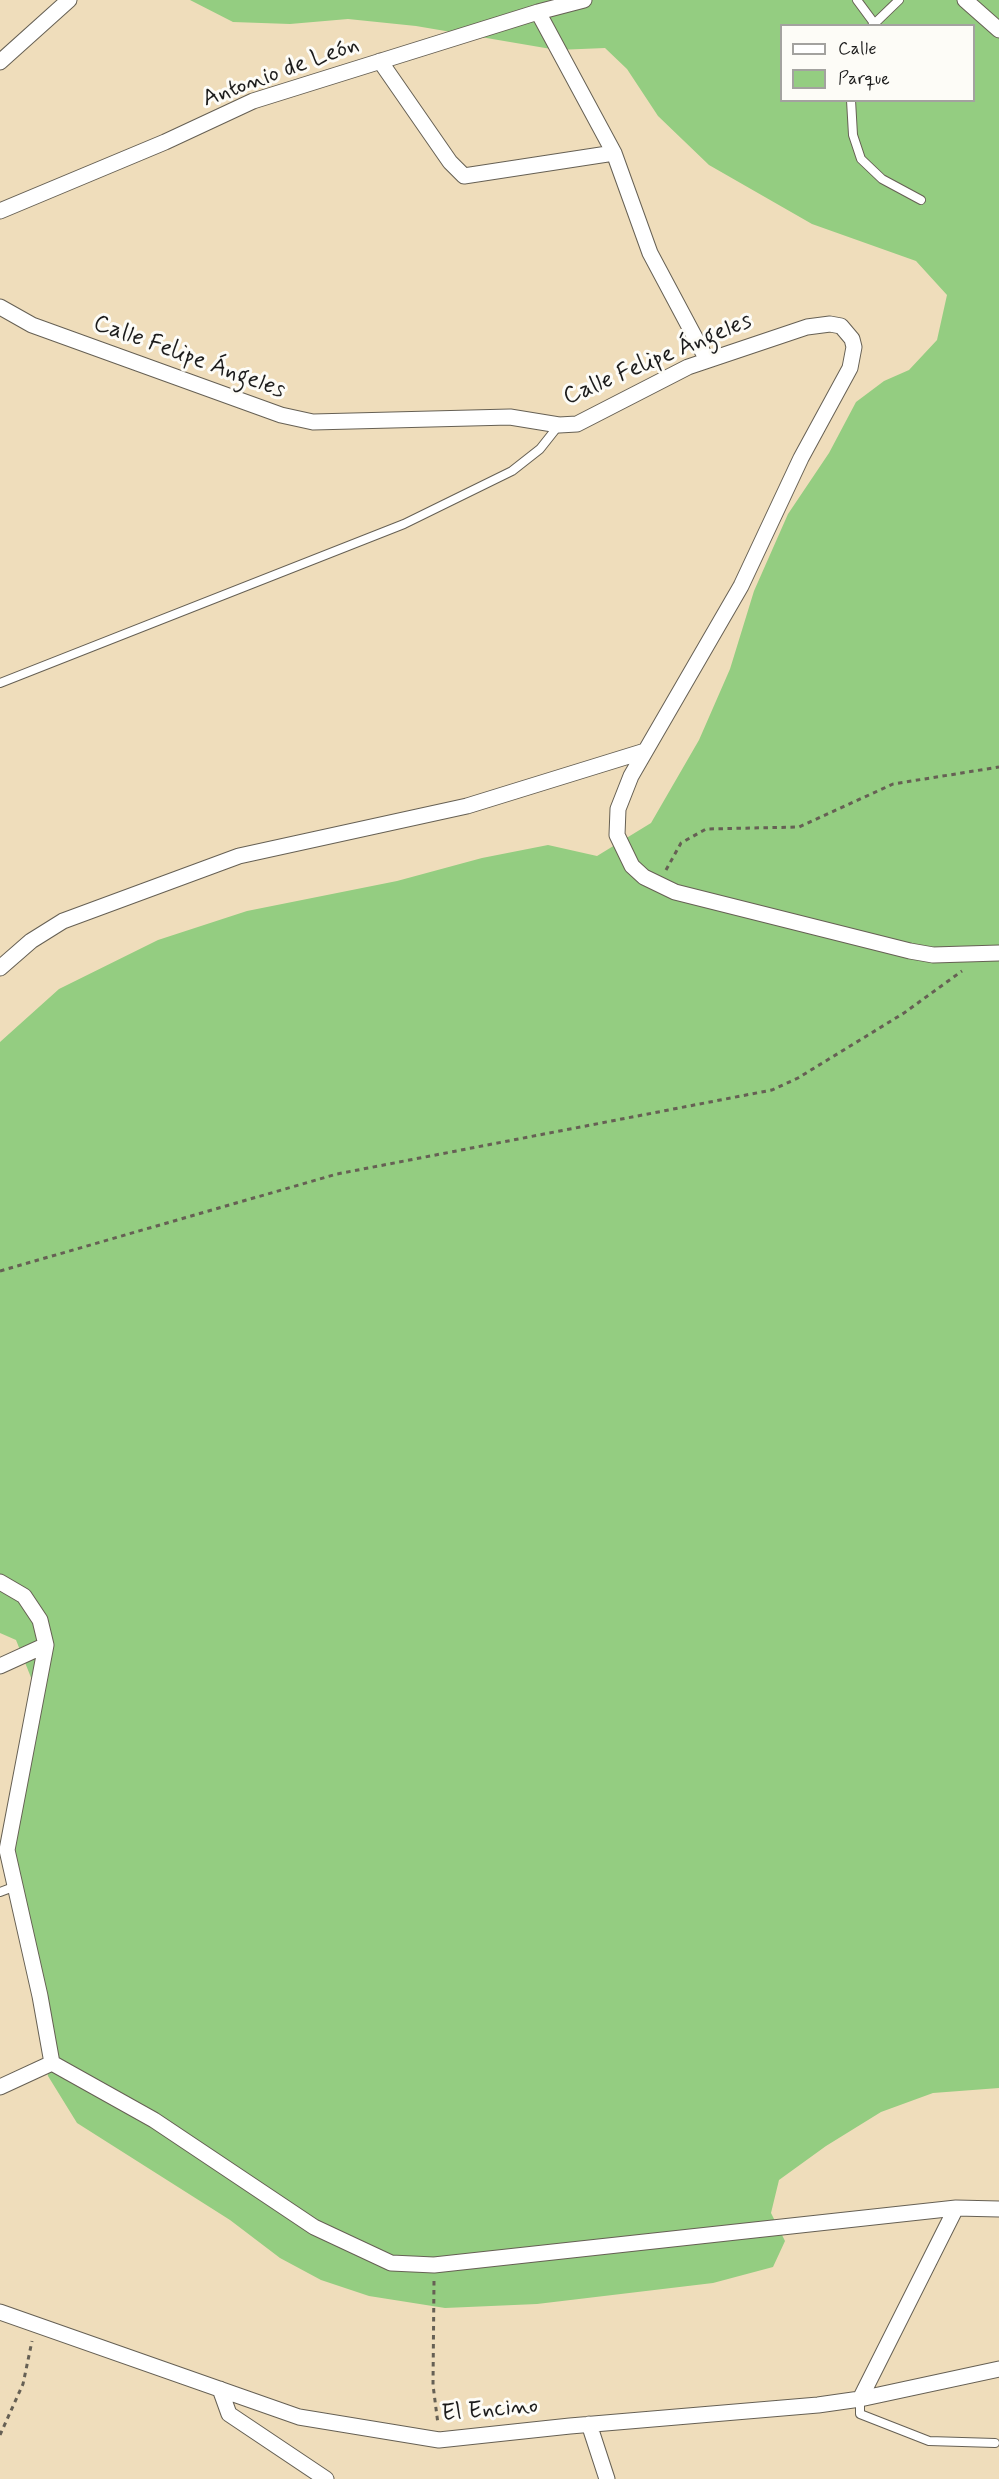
<!DOCTYPE html>
<meta charset="utf-8">
<style>
body{margin:0}
#map{position:relative;width:999px;height:2479px;overflow:hidden;background:#efddbb;font-family:Mynerve,sans-serif}
canvas{display:block}
.legend{position:absolute;left:780px;top:24px;width:195px;height:78px;box-sizing:border-box;background:#fdfcf7;border:2px solid #a3a29f;margin:0;padding:8px 10px;list-style:none;font-size:18px;color:#1c1c1c}
.legend li{display:flex;align-items:center;gap:12px;height:30px}
.legend b{width:30px;border:2px solid #a3a29f}
</style>
<div id="map">
<canvas width="999" height="2479"></canvas>
<ul class="legend">
<li><b style="height:8px;background:#fff"></b>Calle</li>
<li><b style="height:16px;background:#94cd81"></b>Parque</li>
</ul>
</div>
<script>
const g = document.querySelector('canvas').getContext('2d');
g.lineJoin = 'round';
function fill(path, color) { g.fillStyle = color; g.fill(path, 'evenodd'); }
const poly = rows => new Path2D(rows.map(r => 'M' + r).join(''));
function trace(path, color, width, dash) { g.strokeStyle = color; g.lineWidth = width; g.lineCap = dash ? 'butt' : 'round'; g.setLineDash(dash || []); g.stroke(path); }
function drawText(font, color, halo, rows, align = 'center') {
  g.font = font + ' Mynerve,sans-serif'; g.lineWidth = 6; g.setLineDash([]); g.textBaseline = 'middle'; g.strokeStyle = halo; g.fillStyle = color; for (const [text, x, y, turn = 0] of rows) {
    g.save(); g.translate(x, y); g.rotate((+turn || 0) * Math.PI / 180); g.textAlign = isNaN(turn) ? turn : align; if (halo) g.strokeText(text, 0, 0); g.fillText(text, 0, 0); g.restore();
  }
}
fill(poly([
 [190,0,999,0,999,2088,933,2093,881,2112,826,2146,779,2180,771,2213,785,2241,773,2267,713,2283,537,2304,445,2308,369,2296,321,2280,280,2258,230,2220,77,2123,48,2076,38,2014,10,1885,32,1680,16,1640,0,1633,0,1042,59,989,158,940,247,911,397,881,482,858,548,845,597,856,651,823,699,740,730,669,754,591,788,514,829,453,856,402,884,381,909,370,937,340,947,295,916,261,812,224,709,165,658,116,627,69,605,48,557,50,416,26,348,19,290,24,233,22],
 [782,26,974,26,974,100,782,100]
]), '#94cd81');
const service = poly([
 [857,0,874,23],
 [872,26,899,0],
 [851,100,853,135,861,159,882,179,921,200],
 [0,683,404,524,512,471,540,449,559,425],
 [0,1892,16,1886],
 [860,2399,860,2414,929,2441,995,2443]
]);
const minor = poly([
 [965,0,999,30],
 [538,12,614,153,650,253,707,360],
 [380,61,450,162,464,176,614,153],
 [0,62,69,0],
 [0,211,165,142,253,101,538,12,584,0],
 [0,307,32,325,281,415,313,422,510,417,559,425,577,424,688,367,807,327,830,324,841,326,852,339,854,347,850,368,801,458,741,586,631,776,618,809,617,835,632,866,644,877,675,892,910,951,933,955,999,953],
 [0,968,31,941,63,921,239,856,467,806,645,751],
 [0,1582,24,1596,40,1620,46,1645,7,1850,40,1996,52,2063],
 [0,1666,46,1645],
 [52,2063,154,2120,314,2227,391,2263,434,2265,956,2208,860,2399],
 [0,2087,52,2063],
 [956,2208,999,2209],
 [0,2312,299,2417,439,2440,570,2426,818,2405,860,2399,999,2369],
 [220,2389,229,2414,326,2479],
 [589,2424,607,2479]
]);
trace(service, '#666054', 10);
trace(minor, '#666054', 17);
trace(poly([
 [666,870,681,843,706,829,799,827,893,784,999,767],
 [0,1271,337,1174,772,1090,798,1078,904,1013,962,971],
 [434,2281,433,2385,438,2424],
 [0,2435,23,2384,32,2341]
]), '#666054', 3, [4.5, 4.5]);
trace(service, '#fff', 8);
trace(minor, '#fff', 15);
drawText('24px', '#1c1c1c', '#fdfcf7', [
 ["Antonio de León",281,73,-20],
 ["Calle Felipe Ángeles",189,358,20],
 ["Calle Felipe Ángeles",658,360,-23],
 ["El Encino",490,2411,-5]
]);
</script>
